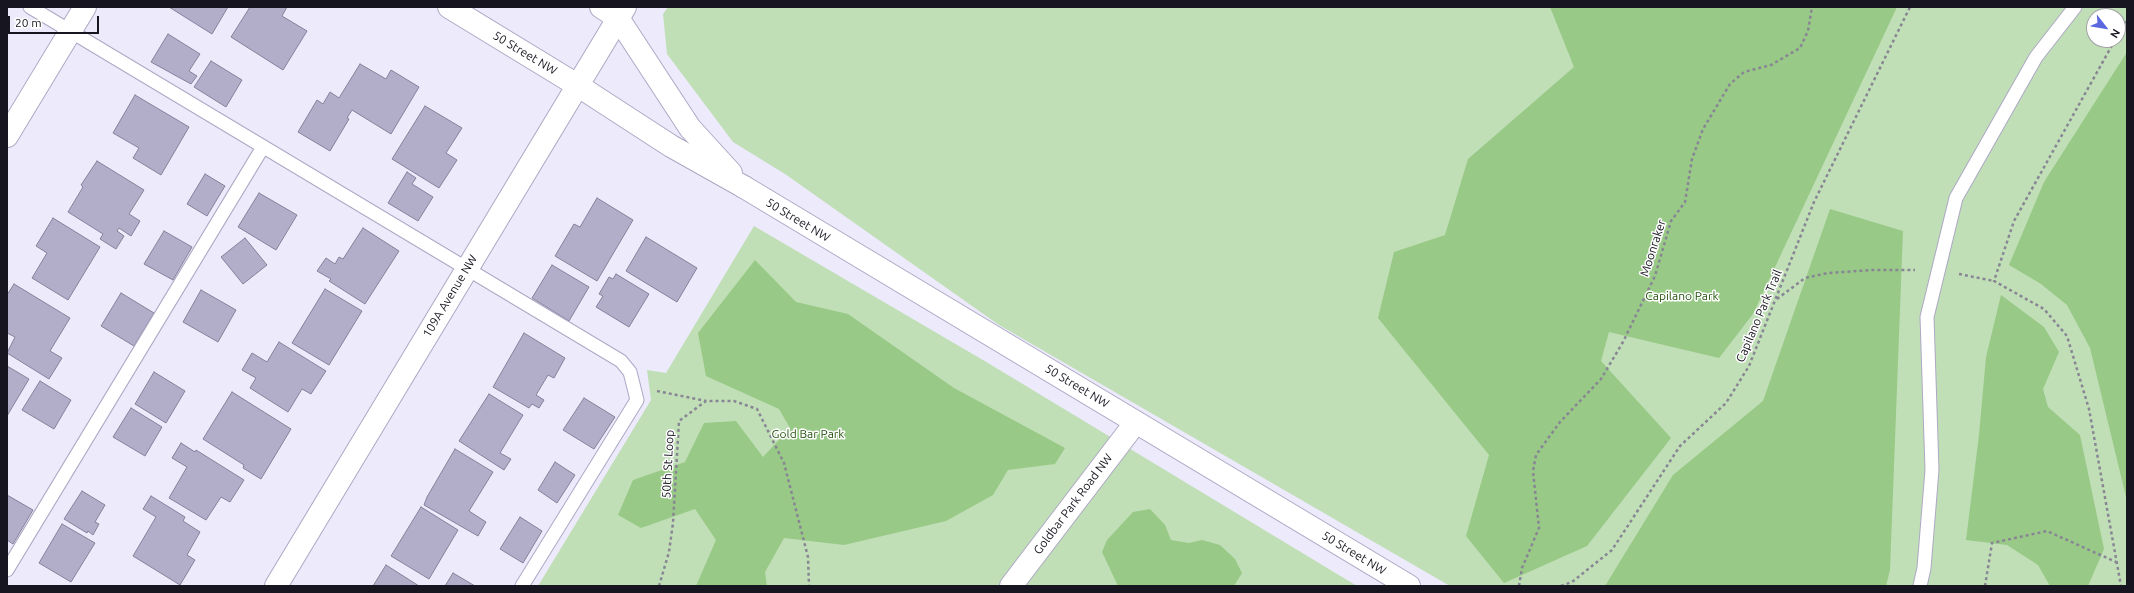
<!DOCTYPE html>
<style>
body{margin:0}
#map{position:relative;width:2134px;height:593px;overflow:hidden;background:#edeafc;font-family:Ubuntu,sans-serif}
canvas{display:block}
.frame{position:absolute;inset:0;border:8px solid #17151f;pointer-events:none}
.north{position:absolute;left:2086px;top:8px;width:40px;height:40px;box-sizing:border-box;background:#fff;border:1px solid #a2a1a5;border-radius:50%;rotate:121deg;font-size:11px;font-weight:700;line-height:16px;text-align:center;color:#17151f}
.north::after{content:'';display:block;margin:auto;width:14px;height:18px;background:#5b68e0;clip-path:polygon(50% 0,100% 100%,50% 72%,0 100%)}
.scale{position:absolute;left:8px;top:16px;width:91px;height:18px;box-sizing:border-box;border:2px solid #17151f;border-top:0;padding-left:5px;font-size:12px;line-height:14px;white-space:nowrap;color:#17151f;-webkit-text-stroke:3px #fff;paint-order:stroke}
</style>
<div id="map">
<canvas width="2134" height="593"></canvas>
<div class="frame"></div>
<div class="north">N</div>
<div class="scale">20 m</div>
</div>
<script>
const g = document.querySelector('canvas').getContext('2d');
g.lineJoin = 'round';
function fill(path, color) { g.fillStyle = color; g.fill(path, 'evenodd'); }
const poly = rows => new Path2D(rows.map(r => 'M' + r).join(''));
function trace(path, color, width, dash) { g.strokeStyle = color; g.lineWidth = width; g.lineCap = dash ? 'butt' : 'round'; g.setLineDash(dash || []); g.stroke(path); }
function drawText(font, color, halo, rows, align = 'center') {
  g.font = font + ' Ubuntu,sans-serif'; g.lineWidth = 3; g.setLineDash([]); g.textBaseline = 'middle'; g.strokeStyle = halo; g.fillStyle = color; for (const [text, x, y, turn = 0] of rows) {
    g.save(); g.translate(x, y); g.rotate((+turn || 0) * Math.PI / 180); g.textAlign = isNaN(turn) ? turn : align; if (halo) g.strokeText(text, 0, 0); g.fillText(text, 0, 0); g.restore();
  }
}
fill(poly([
 [668,7,2127,7,2127,586,1450,586,999,325,785,174,733,142,667,54,663,14],
 [2094,16,2118,16,2118,40,2094,40],
 [754,226,988,363,1357,586,538,586,651,400,647,370,666,373]
]), '#c0dfb6');
fill(poly([
 [1550,7,1897,7,1753,314,1719,358,1609,332,1601,361,1671,438,1587,546,1504,583,1466,536,1489,455,1378,318,1394,252,1445,235,1468,159,1574,67],
 [2127,52,2127,501,2090,348,2067,305,2041,284,2009,265,2044,182],
 [1830,209,1903,231,1890,570,1886,586,1605,586,1673,475,1763,401],
 [755,260,796,302,848,314,954,388,1065,448,1055,464,1008,470,993,495,946,521,844,545,784,538,765,572,767,586,696,586,716,540,695,509,641,528,618,515,633,480,685,462,704,423,736,421,763,457,790,428,779,409,706,376,698,333],
 [2001,295,2044,327,2059,352,2043,389,2048,407,2080,435,2104,549,2088,586,2050,586,2038,565,2007,545,1966,540,1979,435,1986,357],
 [1150,509,1165,525,1171,540,1189,543,1202,540,1220,545,1235,559,1242,573,1234,586,1118,586,1102,552,1107,540,1133,512]
]), '#98c986');
const building = poly([
 [169,7,228,7,212,34,169,7],
 [250,7,287,7,282,16,307,31,283,70,231,37,250,7],
 [168,34,200,54,189,71,197,76,191,84,151,62,168,34],
 [211,61,242,80,226,107,194,87,211,61],
 [360,64,386,79,391,70,419,87,391,134,352,110,347,118,349,119,330,151,298,132,317,100,323,104,330,92,339,98,360,64],
 [135,95,189,127,161,175,133,158,139,148,113,133,135,95],
 [425,106,462,128,446,153,457,160,439,188,392,159,425,106],
 [97,161,144,190,129,214,140,221,131,236,119,228,117,231,124,236,116,249,100,239,103,234,68,212,83,187,81,185,97,161],
 [407,172,416,178,412,184,433,197,418,221,388,203,407,172],
 [205,174,225,186,207,216,187,204,205,174],
 [259,193,297,215,276,250,238,227,259,193],
 [597,198,633,220,597,281,555,256,574,224,580,227,597,198],
 [53,218,100,247,68,300,32,278,47,253,36,246,53,218],
 [363,228,399,251,365,304,329,281,331,279,317,271,326,258,335,264,339,257,343,259,363,228],
 [164,231,192,247,173,280,144,264,164,231],
 [646,237,697,268,677,302,626,271,646,237],
 [245,238,267,265,243,284,221,257,245,238],
 [552,265,589,287,569,321,532,298,552,265],
 [616,274,649,294,629,327,596,307,603,296,599,294,609,277,613,279,616,274],
 [14,284,70,318,50,351,62,358,49,379,7,353,15,337,7,333,7,295,14,284],
 [325,289,362,311,329,365,292,343,325,289],
 [201,290,236,310,218,342,183,322,201,290],
 [121,293,154,313,134,346,101,326,121,293],
 [524,333,565,358,554,378,548,375,536,395,544,400,539,408,532,404,529,408,493,387,524,333],
 [279,342,326,371,311,394,302,389,288,412,250,388,256,378,242,370,252,353,267,362,279,342],
 [7,366,29,379,7,416,7,366],
 [154,372,185,391,166,423,135,404,154,372],
 [40,381,71,400,54,429,22,410,40,381],
 [232,392,291,429,261,479,243,468,244,465,203,439,232,392],
 [489,394,523,415,500,453,511,459,504,470,459,441,489,394],
 [584,398,615,417,594,449,563,430,584,398],
 [131,408,162,427,145,456,113,437,131,408],
 [181,443,195,452,196,450,244,480,230,502,221,497,206,520,169,498,187,467,172,458,181,443],
 [455,449,493,472,469,511,486,522,478,536,424,505,427,497,455,449],
 [555,462,575,475,557,503,538,490,555,462],
 [82,491,105,505,95,522,99,524,93,535,88,531,87,533,64,519,82,491],
 [7,495,33,510,13,544,7,540,7,495],
 [151,496,185,517,183,521,200,532,187,555,195,560,180,585,133,556,156,517,143,509,151,496],
 [421,507,458,530,429,579,391,556,421,507],
 [520,517,542,531,523,563,500,549,520,517],
 [62,524,95,543,71,582,39,563,62,524],
 [386,565,419,586,373,586,386,565],
 [453,573,475,586,445,586,453,573]
]);
fill(building, '#b2adc9');
trace(building, '#85819b', 1);
const service = poly([
 [30,7,621,361,630,372,637,400,522,586],
 [7,570,263,147],
 [1920,586,1924,568,1932,470,1927,317,1956,198,2036,57,2075,7]
]);
const minor = poly([
 [744,187,1409,586],
 [276,586,625,7],
 [1011,586,1136,422]
]);
const tertiary = poly([
 [449,7,577,85,671,146,744,187],
 [601,7,618,18,690,128,731,173],
 [7,136,85,7]
]);
trace(service, '#ada8c4', 15);
trace(minor, '#ada8c4', 24);
trace(tertiary, '#ada8c4', 24);
trace(poly([
 [2118,34,2127,19],
 [2115,40,2014,221,1994,281,2044,309,2067,336,2089,409,2121,586],
 [1959,274,1994,281],
 [1777,299,1805,278,1828,273,1872,270,1915,270],
 [657,391,706,401],
 [659,586,669,552,673,523,679,421,706,401,734,401,757,409,784,463,808,557,809,586],
 [1519,586,1522,568,1539,528,1533,471,1536,455,1560,422,1601,379,1623,342,1655,276,1671,221,1685,202,1692,159,1703,129,1730,84,1744,72,1771,65,1800,48,1808,31,1812,7],
 [1561,586,1572,582,1612,550,1680,446,1726,403,1749,366,1814,202,1910,7],
 [1985,586,1992,543,2047,531,2116,562]
]), '#888694', 2.5, [3, 3]);
trace(service, '#fff', 13);
trace(minor, '#fff', 22);
trace(tertiary, '#fff', 22);
drawText('12px', '#17151f', '#fff', [
 ["50 Street NW",525,53,31],
 ["50 Street NW",798,220,31],
 ["Moonraker",1653,248,-72],
 ["109A Avenue NW",450,296,-59],
 ["Capilano Park Trail",1759,316,-67],
 ["50 Street NW",1077,386,31],
 ["50th St Loop",668,464,-87],
 ["Goldbar Park Road NW",1073,504,-53],
 ["50 Street NW",1354,553,31]
]);
drawText('12px', '#24510e', '#fff', [
 ["Capilano Park",1682,296],
 ["Gold Bar Park",808,434]
]);
</script>
